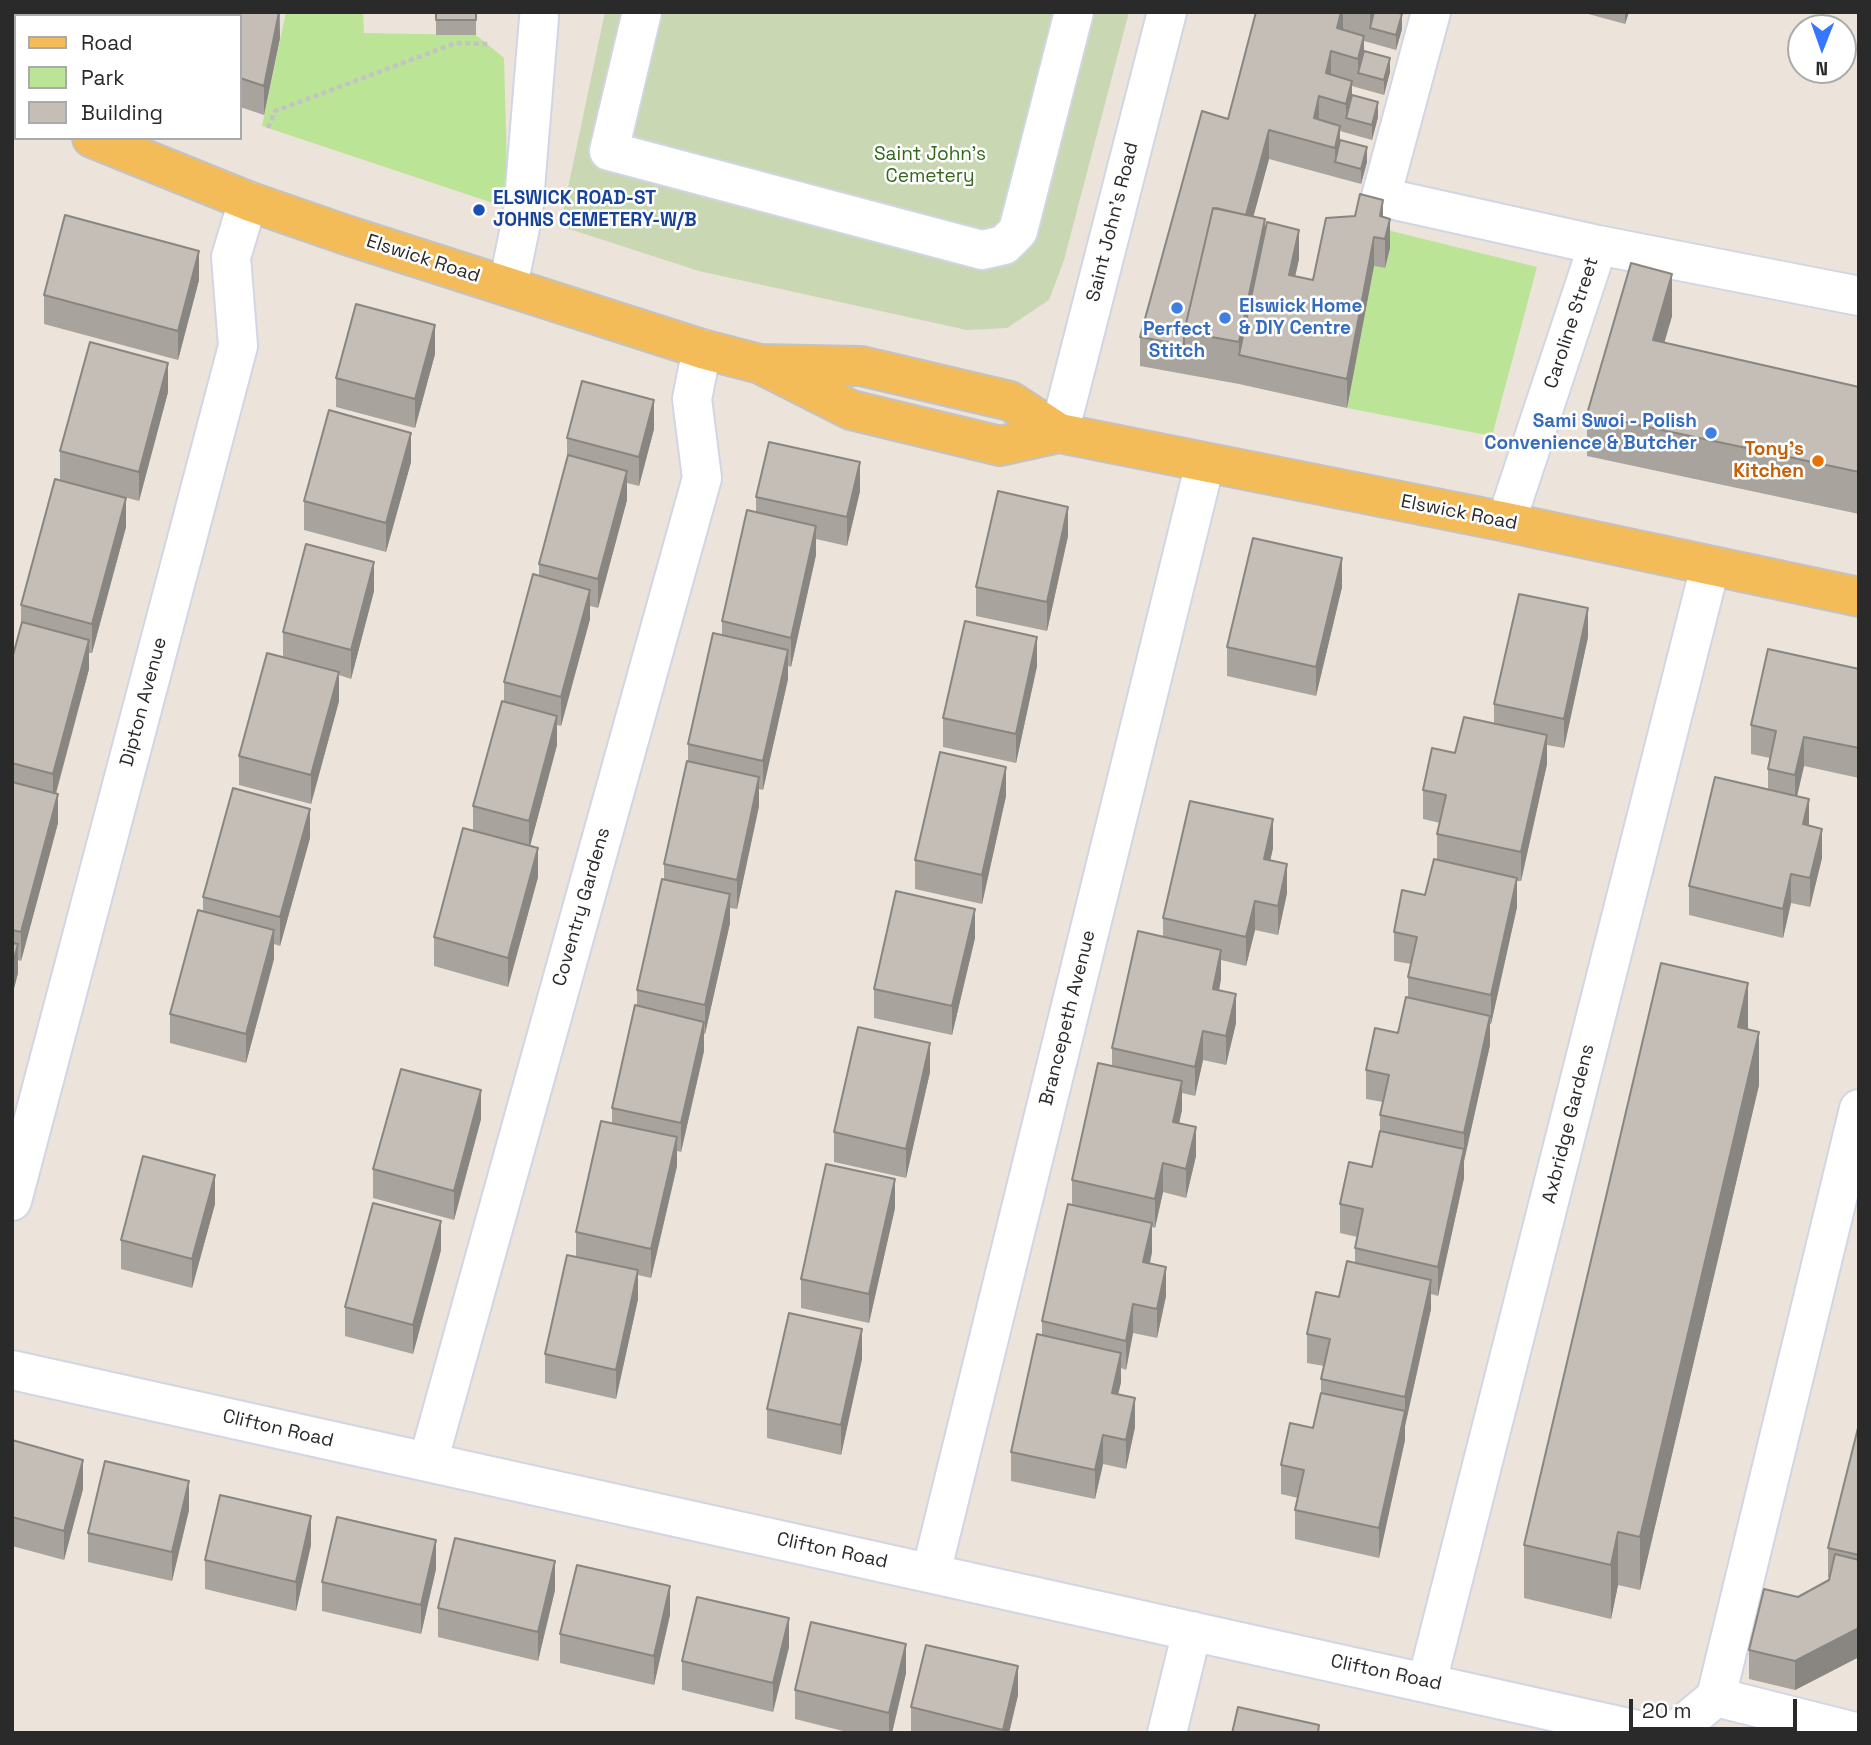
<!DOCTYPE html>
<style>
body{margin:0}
#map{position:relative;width:1871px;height:1745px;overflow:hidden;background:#ece3db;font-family:"Space Grotesk",sans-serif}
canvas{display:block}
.frame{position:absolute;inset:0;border:14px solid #2a2a2a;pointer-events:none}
.legend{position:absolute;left:14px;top:14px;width:228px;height:126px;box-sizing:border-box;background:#fff;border:2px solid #aaa;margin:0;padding:9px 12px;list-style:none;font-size:21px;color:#2a2a2a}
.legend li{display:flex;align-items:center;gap:14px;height:35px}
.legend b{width:35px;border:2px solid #aaa}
.north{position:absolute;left:1787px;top:14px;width:70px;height:70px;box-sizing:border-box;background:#fff;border:2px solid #aaa;border-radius:50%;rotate:181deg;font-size:19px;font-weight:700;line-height:28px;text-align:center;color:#2a2a2a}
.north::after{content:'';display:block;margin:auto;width:24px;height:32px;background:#3776fe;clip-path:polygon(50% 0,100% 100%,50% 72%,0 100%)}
.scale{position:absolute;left:1629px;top:1699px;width:168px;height:32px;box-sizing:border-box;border:4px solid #2a2a2a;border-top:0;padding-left:9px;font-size:21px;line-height:24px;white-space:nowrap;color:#2a2a2a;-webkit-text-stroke:5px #fff;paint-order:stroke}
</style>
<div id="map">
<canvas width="1871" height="1745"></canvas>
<div class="frame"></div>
<ul class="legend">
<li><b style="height:9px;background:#f4bb59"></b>Road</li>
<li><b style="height:19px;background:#bbe496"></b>Park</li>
<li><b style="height:19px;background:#c4beb7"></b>Building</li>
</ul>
<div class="north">N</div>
<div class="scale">20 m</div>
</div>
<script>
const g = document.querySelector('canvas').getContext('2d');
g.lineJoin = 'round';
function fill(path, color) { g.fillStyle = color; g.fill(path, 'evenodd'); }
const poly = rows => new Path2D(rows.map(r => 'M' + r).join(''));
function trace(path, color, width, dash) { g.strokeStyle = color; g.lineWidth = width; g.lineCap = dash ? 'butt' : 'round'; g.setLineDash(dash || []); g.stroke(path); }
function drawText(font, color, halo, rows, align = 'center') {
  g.font = font + ' "Space Grotesk",sans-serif'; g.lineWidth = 5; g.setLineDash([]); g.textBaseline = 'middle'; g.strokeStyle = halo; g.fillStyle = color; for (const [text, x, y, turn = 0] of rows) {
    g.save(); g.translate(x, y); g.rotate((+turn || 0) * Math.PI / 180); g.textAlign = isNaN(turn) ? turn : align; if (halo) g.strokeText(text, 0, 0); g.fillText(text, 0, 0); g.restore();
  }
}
fill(poly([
 [286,12,363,12,364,33,476,35,504,58,508,208,262,126],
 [1383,229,1537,267,1492,436,1347,408,1374,266,1385,268,1390,249]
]), '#bbe496');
fill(poly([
 [605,12,1129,12,1064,260,1049,300,1007,328,967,330,699,271,560,226]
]), '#c9d7b2');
const minor = poly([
 [642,12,609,151,982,250,1004,245,1018,231,1074,12],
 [1431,12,1381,197,1598,245,1859,296],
 [508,286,523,213,539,18],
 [1059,433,1167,12],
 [1506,522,1598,245],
 [12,1201,238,346,231,257,248,201],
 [12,1370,1651,1733],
 [428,1462,702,478,692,399,702,349],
 [931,1573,1205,463],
 [1427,1682,1710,567],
 [1716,1697,1855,1732],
 [1167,1733,1192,1631],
 [1673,1733,1716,1697,1859,1109]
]);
const major = poly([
 [12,106,16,107],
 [92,138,248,201,346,235,702,349,760,364,851,410,1000,446,1059,433],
 [760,364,861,366,1010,401,1059,433,1506,522,1859,597]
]);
trace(minor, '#d0d6e3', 42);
trace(major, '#c3c3c3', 42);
trace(poly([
 [268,128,275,111,456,43,488,44]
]), '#c3c3c3', 4.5, [5, 3.5]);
trace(minor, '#fff', 38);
trace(major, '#f4bb59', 38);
fill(poly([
 [12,12,280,12,280,38,264,115,240,107,240,16,16,16,16,40,12,39],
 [436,12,476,12,476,35,436,35],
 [1256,12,1396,12,1402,29,1396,50,1364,41,1364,51,1390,72,1384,95,1352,86,1352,95,1378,117,1372,140,1340,131,1340,140,1367,162,1361,184,1269,159,1253,217,1265,233,1299,259,1295,276,1313,280,1383,217,1390,248,1385,268,1374,266,1347,408,1239,384,1140,366,1140,337,1228,119],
 [1581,12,1629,12,1625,24],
 [199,280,178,360,44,324,44,295],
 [1672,316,1664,343,1859,387,1859,514,1587,456,1587,414],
 [435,354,415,428,336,407,336,378],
 [168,392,139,501,60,480,60,451],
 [654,429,639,486,627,483,627,500,598,608,590,606,590,619,561,726,557,725,557,745,530,846,538,877,508,987,434,966,434,937,473,831,473,806,504,702,504,682,539,576,539,564,567,462,567,438],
 [411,462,386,552,304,530,304,501],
 [860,491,847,546,816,539,816,555,791,667,788,666,788,679,763,790,759,789,759,806,737,909,730,908,730,923,705,1034,704,1034,704,1051,681,1152,677,1151,677,1166,651,1278,638,1275,638,1299,616,1399,545,1383,545,1354,576,1257,576,1232,612,1123,612,1108,637,1006,637,990,664,879,664,864,688,761,688,744,722,635,722,621,756,513,756,497],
 [126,527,92,653,89,653,89,669,56,794,58,823,21,961,18,960,18,973,12,996,12,659,21,627,21,605],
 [1068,536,1047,631,976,616,976,587],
 [1342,587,1316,696,1227,676,1227,647],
 [374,591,351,679,339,675,339,701,311,804,239,785,239,756,283,657,283,632],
 [1588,637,1564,748,1547,745,1547,764,1521,881,1517,881,1517,907,1491,1024,1490,1024,1490,1045,1464,1161,1464,1178,1438,1296,1431,1294,1431,1309,1405,1426,1405,1440,1379,1558,1295,1539,1295,1510,1298,1498,1281,1494,1281,1465,1313,1428,1321,1393,1321,1379,1324,1366,1307,1363,1307,1334,1339,1297,1355,1263,1355,1248,1357,1237,1340,1233,1340,1204,1372,1167,1380,1132,1380,1115,1383,1102,1366,1099,1366,1070,1398,1033,1408,998,1408,977,1411,964,1394,961,1394,932,1425,895,1437,860,1437,834,1440,823,1423,819,1423,790,1455,753,1494,723,1494,704],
 [1037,666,1016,763,943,747,943,718],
 [1859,669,1859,778,1804,766,1797,797,1822,858,1810,907,1791,903,1783,938,1689,915,1689,886,1768,790,1768,769,1770,758,1751,754,1751,725],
 [1006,796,982,904,915,889,915,860],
 [310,838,280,946,274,944,274,959,246,1063,170,1043,170,1014,203,911,203,897],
 [1273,848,1270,861,1287,893,1278,935,1255,930,1246,966,1221,960,1221,979,1219,991,1236,1023,1226,1065,1203,1060,1195,1096,1182,1093,1182,1110,1179,1123,1196,1156,1186,1198,1163,1192,1155,1228,1152,1227,1152,1252,1150,1264,1166,1296,1157,1338,1133,1333,1126,1370,1121,1368,1121,1382,1118,1394,1135,1427,1126,1469,1103,1464,1095,1499,1011,1481,1011,1452,1042,1336,1042,1321,1072,1205,1072,1180,1112,1066,1112,1048,1163,937,1163,918],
 [975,938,952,1035,874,1018,874,989],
 [1748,1029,1759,1085,1640,1590,1618,1585,1611,1619,1524,1598,1524,1545],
 [930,1072,906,1178,834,1162,834,1132],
 [481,1119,454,1220,373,1198,373,1169],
 [215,1204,192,1288,121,1269,121,1240],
 [895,1208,869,1323,801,1308,801,1279],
 [441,1250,413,1354,345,1336,345,1307],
 [862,1359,841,1455,767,1438,767,1409],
 [1859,1424,1859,1657,1795,1690,1749,1679,1749,1650,1798,1597,1829,1580,1830,1577,1828,1577,1828,1548],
 [12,1440,83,1489,64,1560,12,1546],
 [189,1510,172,1581,88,1562,88,1533],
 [311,1545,296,1611,205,1589,205,1560],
 [436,1569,421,1634,322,1611,322,1582],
 [555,1590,538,1661,438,1637,438,1608],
 [670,1615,654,1685,560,1663,560,1634],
 [789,1647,773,1712,682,1690,682,1661],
 [906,1673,892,1733,851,1733,795,1719,795,1690],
 [1018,1695,1009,1733,911,1733,911,1707]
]), '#a9a39d');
fill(poly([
 [279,12,280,38,264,115,264,86],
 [1341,12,1343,12,1343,36,1337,28],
 [1370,12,1376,12,1370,28],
 [1625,12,1629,12,1625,24],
 [1402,14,1402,29,1396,50,1396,35],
 [1364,36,1364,65,1358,73,1358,59],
 [1331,51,1331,80,1326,73],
 [1390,58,1390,72,1384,95,1384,80],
 [1352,81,1352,110,1346,118,1346,133,1346,104],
 [1319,96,1319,125,1314,118],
 [1378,102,1378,117,1372,140,1372,125],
 [1340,126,1340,155,1335,162,1335,177,1335,148],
 [1269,130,1269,159,1246,244,1246,215],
 [1367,147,1367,162,1361,184,1361,169],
 [1383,200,1383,229,1380,216],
 [1265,219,1265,261,1239,355,1239,342],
 [1390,219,1390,248,1385,268,1385,239],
 [1299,230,1299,259,1289,304,1289,275],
 [1374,237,1374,266,1347,408,1347,379],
 [199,251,199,280,178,360,178,331],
 [1672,274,1672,316,1653,382,1653,340],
 [435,325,435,354,415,428,415,399],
 [168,363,168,392,139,501,139,472],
 [654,400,654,429,639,486,639,457],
 [411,433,411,462,386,552,386,523],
 [860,462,860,491,847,546,847,517],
 [627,471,627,500,598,608,598,579],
 [126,498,126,527,92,653,92,624],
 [1068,507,1068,536,1047,631,1047,602],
 [816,526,816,555,791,667,791,638],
 [1342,558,1342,587,1316,696,1316,667],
 [374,562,374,591,351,679,351,650],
 [590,590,590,619,561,726,561,697],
 [1588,608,1588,637,1564,748,1564,719],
 [1037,637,1037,666,1016,763,1016,734],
 [89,640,89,669,53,803,53,774],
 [788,650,788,679,763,790,763,761],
 [339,672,339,701,311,804,311,775],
 [557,716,557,745,529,850,529,821],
 [1547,735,1547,764,1521,881,1521,852],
 [1804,737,1804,766,1795,804,1795,775],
 [1006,767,1006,796,982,904,982,875],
 [759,777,759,806,737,909,737,880],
 [58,794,58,823,21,961,21,932],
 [1809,799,1809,828,1803,824],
 [310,809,310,838,280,946,280,917],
 [1273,819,1273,848,1264,888,1264,859],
 [1822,829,1822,858,1810,907,1810,878],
 [538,848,538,877,508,987,508,958],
 [1287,864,1287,893,1278,935,1278,906],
 [1791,874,1791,903,1783,938,1783,909],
 [1517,878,1517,907,1491,1024,1491,995],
 [730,894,730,923,705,1034,705,1005],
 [1255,901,1255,930,1246,966,1246,937],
 [975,909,975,938,952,1035,952,1006],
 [274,930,274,959,246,1063,246,1034],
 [18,944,18,973,12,996,12,967],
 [1221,950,1221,979,1213,1018,1213,989],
 [1748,983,1748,1036,1738,1027],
 [1236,994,1236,1023,1226,1065,1226,1036],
 [1490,1016,1490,1045,1464,1161,1464,1178,1438,1296,1438,1267,1464,1150,1464,1133],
 [704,1022,704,1051,681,1152,681,1123],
 [1203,1031,1203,1060,1195,1096,1195,1067],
 [1759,1032,1759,1085,1640,1590,1640,1537],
 [930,1043,930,1072,906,1178,906,1149],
 [1182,1081,1182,1110,1173,1151,1173,1122],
 [481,1090,481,1119,454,1220,454,1191],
 [1196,1127,1196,1156,1186,1198,1186,1169],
 [677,1137,677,1166,651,1278,651,1249],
 [1163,1163,1163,1192,1155,1228,1155,1199],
 [215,1175,215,1204,192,1288,192,1259],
 [895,1179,895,1208,869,1323,869,1294],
 [441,1221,441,1250,413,1354,413,1325],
 [1152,1223,1152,1252,1143,1291,1143,1262],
 [1166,1267,1166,1296,1157,1338,1157,1309],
 [638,1270,638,1299,616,1399,616,1370],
 [1431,1280,1431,1309,1405,1426,1405,1397],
 [1133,1304,1133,1333,1126,1370,1126,1341],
 [862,1329,862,1359,841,1455,841,1425],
 [1121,1353,1121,1382,1112,1422,1112,1393],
 [1135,1398,1135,1427,1126,1469,1126,1440],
 [1405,1411,1405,1440,1379,1558,1379,1528],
 [1103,1435,1103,1464,1095,1499,1095,1470],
 [83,1460,83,1489,64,1560,64,1531],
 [189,1481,189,1510,172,1581,172,1552],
 [311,1516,311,1545,296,1611,296,1582],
 [1618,1532,1618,1585,1611,1619,1611,1565],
 [436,1540,436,1569,421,1634,421,1605],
 [555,1561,555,1590,538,1661,538,1632],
 [670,1586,670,1615,654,1685,654,1656],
 [789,1618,789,1647,773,1712,773,1683],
 [1859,1628,1859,1657,1795,1690,1795,1661],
 [906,1644,906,1673,892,1733,889,1733,889,1713],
 [1018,1666,1018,1695,1009,1733,1003,1733]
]), '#898580');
const building = poly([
 [21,12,279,12,264,86,240,78,240,16,32,16,21,12],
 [436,12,476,12,476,20,436,20,436,12],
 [1256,12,1341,12,1337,28,1364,36,1358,59,1331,51,1326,73,1352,81,1346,104,1319,96,1314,118,1340,126,1335,148,1269,130,1246,215,1216,208,1216,209,1213,208,1184,332,1184,345,1140,337,1202,111,1228,119,1256,12],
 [1374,12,1396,12,1402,14,1396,35,1370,28,1374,12],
 [1364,51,1390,58,1384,80,1358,73,1364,51],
 [1352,95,1378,102,1372,125,1346,118,1352,95],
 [1340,140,1367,147,1361,169,1335,162,1340,140],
 [1360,194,1383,200,1380,216,1390,219,1385,239,1374,237,1347,379,1239,355,1267,222,1299,230,1289,275,1313,280,1326,218,1355,216,1360,194],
 [1213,208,1265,219,1239,342,1184,332,1213,208],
 [65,215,199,251,178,331,44,295,65,215],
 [1631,263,1672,274,1653,340,1859,387,1859,472,1587,414,1631,263],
 [356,304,435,325,415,399,336,378,356,304],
 [90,342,168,363,139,472,60,451,90,342],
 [582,381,654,400,639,457,567,438,582,381],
 [329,410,411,433,386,523,304,501,329,410],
 [769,442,860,462,847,517,756,497,769,442],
 [568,455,627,471,598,579,539,564,568,455],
 [55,479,126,498,92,624,21,605,55,479],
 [998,491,1068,507,1047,602,976,587,998,491],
 [747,510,816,526,791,638,722,621,747,510],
 [1253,538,1342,558,1316,667,1227,647,1253,538],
 [306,544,374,562,351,650,283,632,306,544],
 [533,574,590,590,561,697,504,682,533,574],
 [1519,594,1588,608,1564,719,1494,704,1519,594],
 [965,621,1037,637,1016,734,943,718,965,621],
 [22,622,89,640,53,774,12,763,12,659,22,622],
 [713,633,788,650,763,761,688,744,713,633],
 [1768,649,1859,669,1859,748,1804,737,1795,775,1768,769,1776,731,1751,725,1768,649],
 [267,653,339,672,311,775,239,756,267,653],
 [502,701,557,716,529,821,473,806,502,701],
 [1464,717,1547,735,1521,852,1437,834,1446,795,1423,790,1432,748,1455,753,1464,717],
 [940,752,1006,767,982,875,915,860,940,752],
 [687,761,759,777,737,880,664,864,687,761],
 [1715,777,1809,799,1803,824,1822,829,1810,878,1791,874,1783,909,1689,886,1715,777],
 [12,782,58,794,21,932,12,930,12,782],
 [233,788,310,809,280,917,203,897,233,788],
 [1190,801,1273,819,1264,859,1287,864,1278,906,1255,901,1246,937,1163,918,1190,801],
 [463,828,538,848,508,958,434,937,463,828],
 [1434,859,1517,878,1491,995,1408,977,1417,937,1394,932,1402,890,1425,895,1434,859],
 [662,879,730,894,705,1005,637,990,662,879],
 [896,891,975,909,952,1006,874,989,896,891],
 [198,910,274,930,246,1034,170,1014,198,910],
 [1138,931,1221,950,1213,989,1236,994,1226,1036,1203,1031,1195,1067,1112,1048,1138,931],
 [12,943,18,944,12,967,12,943],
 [1661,963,1748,983,1738,1027,1759,1032,1640,1537,1618,1532,1611,1565,1524,1545,1661,963],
 [1406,997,1490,1016,1464,1133,1380,1115,1389,1075,1366,1070,1375,1028,1398,1033,1406,997],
 [635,1005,704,1022,681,1123,612,1108,635,1005],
 [858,1027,930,1043,906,1149,834,1132,858,1027],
 [1098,1063,1182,1081,1173,1122,1196,1127,1186,1169,1163,1163,1155,1199,1072,1180,1098,1063],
 [401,1069,481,1090,454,1191,373,1169,401,1069],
 [601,1121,677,1137,651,1249,576,1232,601,1121],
 [1380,1131,1464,1149,1438,1267,1355,1248,1363,1209,1340,1204,1349,1162,1372,1167,1380,1131],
 [143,1156,215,1175,192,1259,121,1240,143,1156],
 [826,1164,895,1179,869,1294,801,1279,826,1164],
 [373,1203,441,1221,413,1325,345,1307,373,1203],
 [1068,1204,1152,1223,1143,1262,1166,1267,1157,1309,1133,1304,1126,1341,1042,1321,1068,1204],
 [567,1255,638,1270,616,1370,545,1354,567,1255],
 [1347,1261,1431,1280,1405,1397,1321,1379,1330,1339,1307,1334,1316,1292,1339,1297,1347,1261],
 [789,1313,862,1329,841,1425,767,1409,789,1313],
 [1037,1334,1121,1353,1112,1393,1135,1398,1126,1440,1103,1435,1095,1470,1011,1452,1037,1334],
 [1321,1393,1405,1411,1379,1528,1295,1510,1304,1470,1281,1465,1290,1423,1313,1428,1321,1393],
 [1859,1424,1859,1555,1828,1548,1859,1424],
 [12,1440,83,1460,64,1531,12,1517,12,1440],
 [105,1461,189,1481,172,1552,88,1533,105,1461],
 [220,1495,311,1516,296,1582,205,1560,220,1495],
 [337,1517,436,1540,421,1605,322,1582,337,1517],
 [455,1538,555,1561,538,1632,438,1608,455,1538],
 [1835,1554,1859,1560,1859,1628,1795,1661,1749,1650,1764,1589,1798,1597,1829,1580,1835,1554],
 [577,1565,670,1586,654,1656,560,1634,577,1565],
 [697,1597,789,1618,773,1683,682,1661,697,1597],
 [811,1622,906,1644,889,1713,795,1690,811,1622],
 [926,1645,1018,1666,1003,1730,911,1707,926,1645],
 [1238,1707,1319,1725,1318,1733,1232,1733,1238,1707]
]);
fill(building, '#c4beb7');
trace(building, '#898580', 2);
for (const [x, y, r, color] of [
 [479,210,7,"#1a4fb4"],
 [1177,308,7,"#3f7fe0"],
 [1225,318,7,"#3f7fe0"],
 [1711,433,7,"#3f7fe0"],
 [1818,461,7,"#e8710a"]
]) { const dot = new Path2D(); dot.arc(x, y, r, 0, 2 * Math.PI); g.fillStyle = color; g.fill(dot); trace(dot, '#fff', 2.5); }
drawText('19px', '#336818', '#fff', [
 ["Saint John's",930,155],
 ["Cemetery",930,177]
]);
drawText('bold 19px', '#164399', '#fff', [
 ["ELSWICK ROAD-ST",493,199],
 ["JOHNS CEMETERY-W/B",493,221]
], 'left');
drawText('19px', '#2a2a2a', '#fff', [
 ["Saint John's Road",1113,222,-76],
 ["Elswick Road",423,259,18],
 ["Caroline Street",1572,323,-72],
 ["Elswick Road",1459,513,11],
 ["Dipton Avenue",144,702,-75],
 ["Coventry Gardens",582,907,-74],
 ["Brancepeth Avenue",1068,1018,-76],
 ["Axbridge Gardens",1569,1124,-76],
 ["Clifton Road",278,1429,13],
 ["Clifton Road",832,1551,12],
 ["Clifton Road",1386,1673,12]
]);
drawText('bold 19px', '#366cbe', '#fff', [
 ["Elswick Home",1239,307],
 ["& DIY Centre",1239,329],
 ["Perfect",1177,330,"center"],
 ["Stitch",1177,352,"center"],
 ["Sami Swoi - Polish",1697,422,"right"],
 ["Convenience & Butcher",1697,444,"right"]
], 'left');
drawText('bold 19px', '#c56008', '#fff', [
 ["Tony's",1804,450],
 ["Kitchen",1804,472]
], 'right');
</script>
